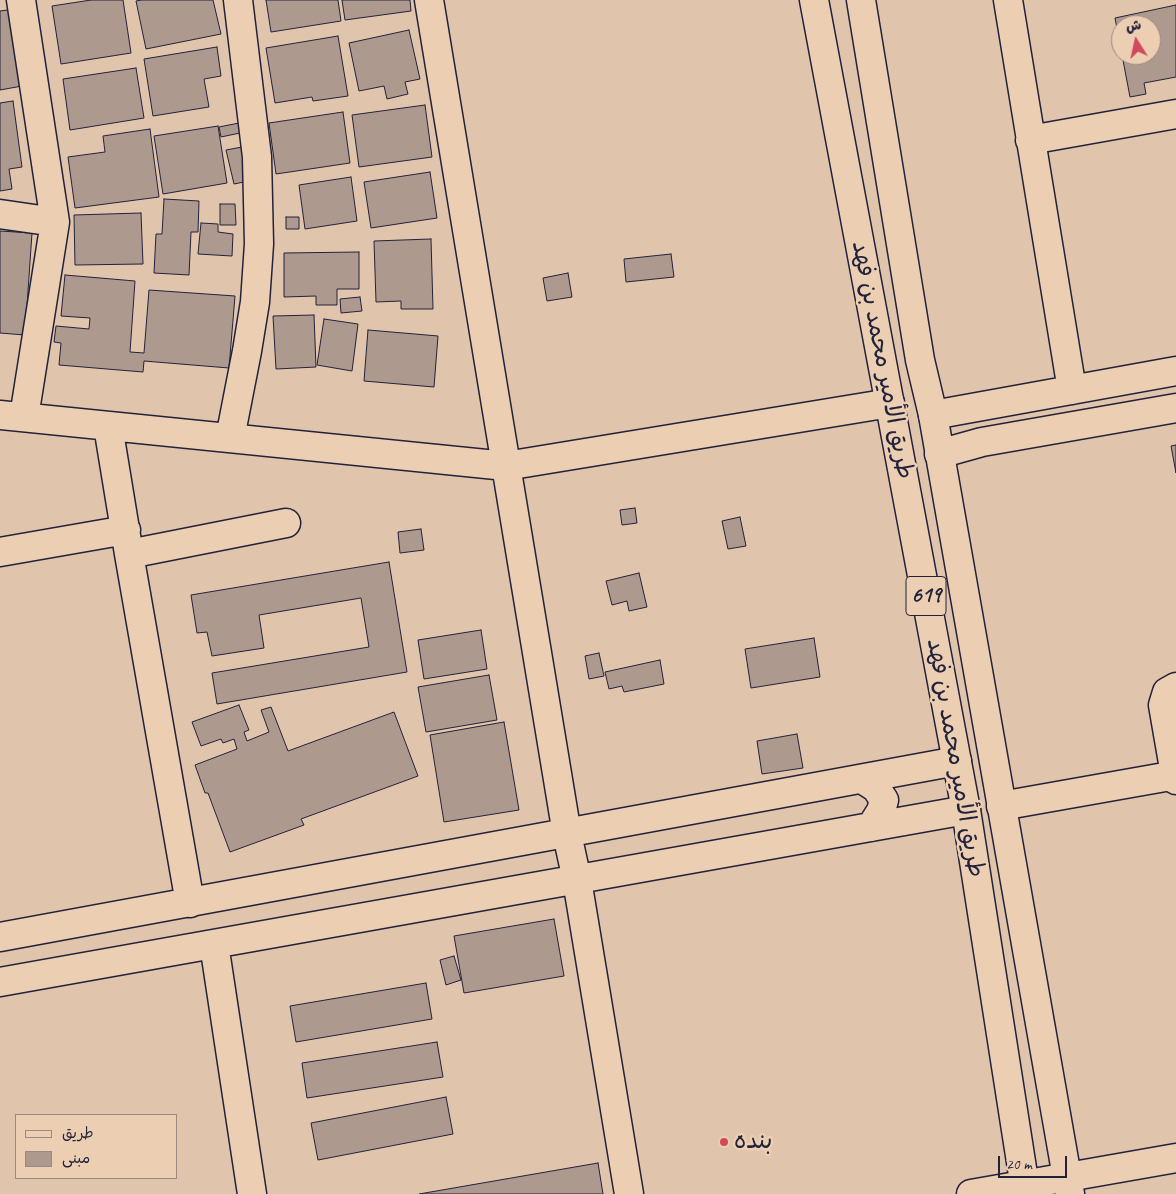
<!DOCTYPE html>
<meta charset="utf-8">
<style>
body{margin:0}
#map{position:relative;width:1176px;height:1194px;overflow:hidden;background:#e0c4ac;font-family:Caveat,"Playpen Sans Arabic",sans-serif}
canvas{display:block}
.legend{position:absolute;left:15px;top:1114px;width:162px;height:65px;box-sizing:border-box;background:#eccfb3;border:1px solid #9b8a83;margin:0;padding:6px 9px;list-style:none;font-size:15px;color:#22223b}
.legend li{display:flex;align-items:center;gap:10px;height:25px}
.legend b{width:25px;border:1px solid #9b8a83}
.north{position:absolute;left:1111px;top:15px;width:50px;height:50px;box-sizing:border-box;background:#eccfb3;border:1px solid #9b8a83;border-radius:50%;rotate:350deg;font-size:14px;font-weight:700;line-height:20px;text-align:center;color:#22223b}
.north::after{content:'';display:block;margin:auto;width:18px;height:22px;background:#d1495b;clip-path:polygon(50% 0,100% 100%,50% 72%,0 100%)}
.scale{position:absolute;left:998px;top:1156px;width:69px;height:22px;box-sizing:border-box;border:2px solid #22223b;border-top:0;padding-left:6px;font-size:15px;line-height:18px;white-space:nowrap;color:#22223b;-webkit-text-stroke:4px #eccfb3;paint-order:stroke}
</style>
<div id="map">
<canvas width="1176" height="1194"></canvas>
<ul class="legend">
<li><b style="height:6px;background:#eccfb3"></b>طريق</li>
<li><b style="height:14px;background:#ae998e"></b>مبنى</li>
</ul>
<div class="north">ش</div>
<div class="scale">20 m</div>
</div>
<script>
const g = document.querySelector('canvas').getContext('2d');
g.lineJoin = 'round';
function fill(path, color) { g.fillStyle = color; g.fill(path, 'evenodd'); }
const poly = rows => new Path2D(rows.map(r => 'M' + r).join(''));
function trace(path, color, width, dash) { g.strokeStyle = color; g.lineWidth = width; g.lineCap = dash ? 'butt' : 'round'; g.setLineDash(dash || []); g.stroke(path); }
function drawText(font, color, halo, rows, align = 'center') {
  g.font = font + ' Caveat,"Playpen Sans Arabic",sans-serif'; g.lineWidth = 5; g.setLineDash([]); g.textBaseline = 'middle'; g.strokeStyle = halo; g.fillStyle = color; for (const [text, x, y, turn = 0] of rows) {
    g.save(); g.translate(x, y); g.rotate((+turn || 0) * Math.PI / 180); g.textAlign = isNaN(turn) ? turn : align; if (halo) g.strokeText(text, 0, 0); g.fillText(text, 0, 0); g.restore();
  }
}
const building = poly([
 [91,0,123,0,131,53,61,64,52,6,91,0],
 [141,0,213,0,221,34,146,49,136,1,141,0],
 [266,0,338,0,341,21,271,32,266,0],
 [342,0,410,0,411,11,345,20,342,0],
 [1176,5,1176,77,1144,83,1146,94,1130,97,1122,55,1151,55,1151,25,1121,25,1121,50,1115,18,1176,5],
 [15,9,22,86,0,90,0,11,15,9],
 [409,30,420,79,405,82,408,94,387,99,384,86,359,91,349,43,409,30],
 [338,36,348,96,313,101,312,97,275,103,266,48,338,36],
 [217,47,221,76,204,79,209,107,153,116,144,59,217,47],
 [136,68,144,118,70,130,63,79,136,68],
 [13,101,22,167,9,169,12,189,0,191,0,103,13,101],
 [425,105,432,157,359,167,352,115,425,105],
 [343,112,350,163,276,174,269,123,343,112],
 [239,123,240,133,221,137,219,127,239,123],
 [218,126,227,183,163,194,154,136,218,126],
 [150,129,159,197,75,208,68,157,105,152,103,136,150,129],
 [242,147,249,181,234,184,226,150,242,147],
 [430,172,437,218,371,228,364,182,430,172],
 [351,177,357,221,305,229,299,185,351,177],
 [164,199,199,201,198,232,191,232,189,275,154,273,156,234,162,234,164,199],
 [220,204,235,204,236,225,220,225,220,204],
 [141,213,143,264,75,265,74,215,141,213],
 [286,217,299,217,299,229,286,229,286,217],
 [201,223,218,224,218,232,233,234,232,256,198,254,201,223],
 [0,231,32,233,25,335,0,333,0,231],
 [431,239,433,309,401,309,401,301,376,302,374,241,431,239],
 [359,252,359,289,337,289,337,305,316,305,316,296,284,297,284,253,359,252],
 [671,254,674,277,626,282,624,259,671,254],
 [568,273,572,297,547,301,543,278,568,273],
 [65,275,135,281,130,352,144,353,149,290,235,296,229,368,144,361,143,372,59,365,61,343,54,342,56,326,89,329,90,318,61,316,65,275],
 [360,297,362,311,341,313,340,299,360,297],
 [314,315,316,367,276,369,273,316,314,315],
 [324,319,358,324,352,371,317,365,324,319],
 [368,330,438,336,434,387,364,381,368,330],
 [1176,445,1176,473,1171,446,1176,445],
 [635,508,637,523,622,525,620,510,635,508],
 [740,517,746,546,728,549,722,521,740,517],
 [421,529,424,550,400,553,398,532,421,529],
 [389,562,407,672,217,704,212,673,369,647,361,598,259,615,264,648,212,656,207,632,197,633,191,595,389,562],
 [639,573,647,607,629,611,627,601,612,605,606,581,639,573],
 [481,630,487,669,424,679,418,640,481,630],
 [814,638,820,677,751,688,745,649,814,638],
 [599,653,604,676,589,679,585,656,599,653],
 [660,660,664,684,624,692,622,686,609,689,605,672,660,660],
 [489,675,497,720,426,732,418,687,489,675],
 [239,705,249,730,244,732,247,741,269,732,261,710,271,707,288,751,394,712,418,776,301,819,304,825,230,852,208,793,205,793,195,765,237,749,234,739,223,743,221,739,201,746,192,722,239,705],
 [504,722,519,810,444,822,430,735,504,722],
 [797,734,803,768,762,774,757,741,797,734],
 [554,919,564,976,464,993,454,936,554,919],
 [454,956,461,980,446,985,440,960,454,956],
 [426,983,432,1019,296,1042,290,1006,426,983],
 [437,1042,443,1077,307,1098,302,1063,437,1042],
 [446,1097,453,1134,318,1160,311,1123,446,1097],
 [598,1163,603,1194,419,1194,598,1163]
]);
fill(building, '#ae998e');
trace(building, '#22223b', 1);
const minor = poly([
 [21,0,55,222,24,417],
 [429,0,567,834,577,880,629,1194],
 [1008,0,1072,390],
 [1030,140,1176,114],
 [0,214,55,222],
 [0,415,506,466,890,403],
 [933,415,1176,371],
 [108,426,129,554,190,903],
 [230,438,247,351,255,302,259,244,257,157,238,0],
 [939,454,982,442,1176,408],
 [0,552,126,530],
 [129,554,286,523],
 [1176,687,1167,692,1163,705,1176,780],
 [862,779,876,788,884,800,881,811,871,827],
 [1001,806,1176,775],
 [0,937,957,761],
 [214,944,252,1194],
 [0,982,966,810]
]);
const major = poly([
 [971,1194,1176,1158]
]);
const highway = poly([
 [814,0,966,810,1026,1194],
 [861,0,920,360,933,415,1070,1194]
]);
trace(minor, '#22223b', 31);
trace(major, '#22223b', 31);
trace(highway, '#22223b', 31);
trace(minor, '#eccfb3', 28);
trace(major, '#eccfb3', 28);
trace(highway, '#eccfb3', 28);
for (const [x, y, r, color] of [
 [724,1142,5,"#d1495b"]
]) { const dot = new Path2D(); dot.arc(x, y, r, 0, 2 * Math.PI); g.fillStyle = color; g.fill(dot); trace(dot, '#eccfb3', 2); }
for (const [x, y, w] of [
 [926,596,40]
]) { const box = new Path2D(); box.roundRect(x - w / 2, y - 19.5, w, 39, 4); g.fillStyle = '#eccfb3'; g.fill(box); trace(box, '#22223b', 1); }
drawText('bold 22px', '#22223b', null, [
 ["619",926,596]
]);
drawText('24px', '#22223b', '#eccfb3', [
 ["طريق الأمير محمد بن فهد",882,360,79],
 ["طريق الأمير محمد بن فهد",955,758,80]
]);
drawText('24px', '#22223b', '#eccfb3', [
 ["بنده",734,1142]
], 'left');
</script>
